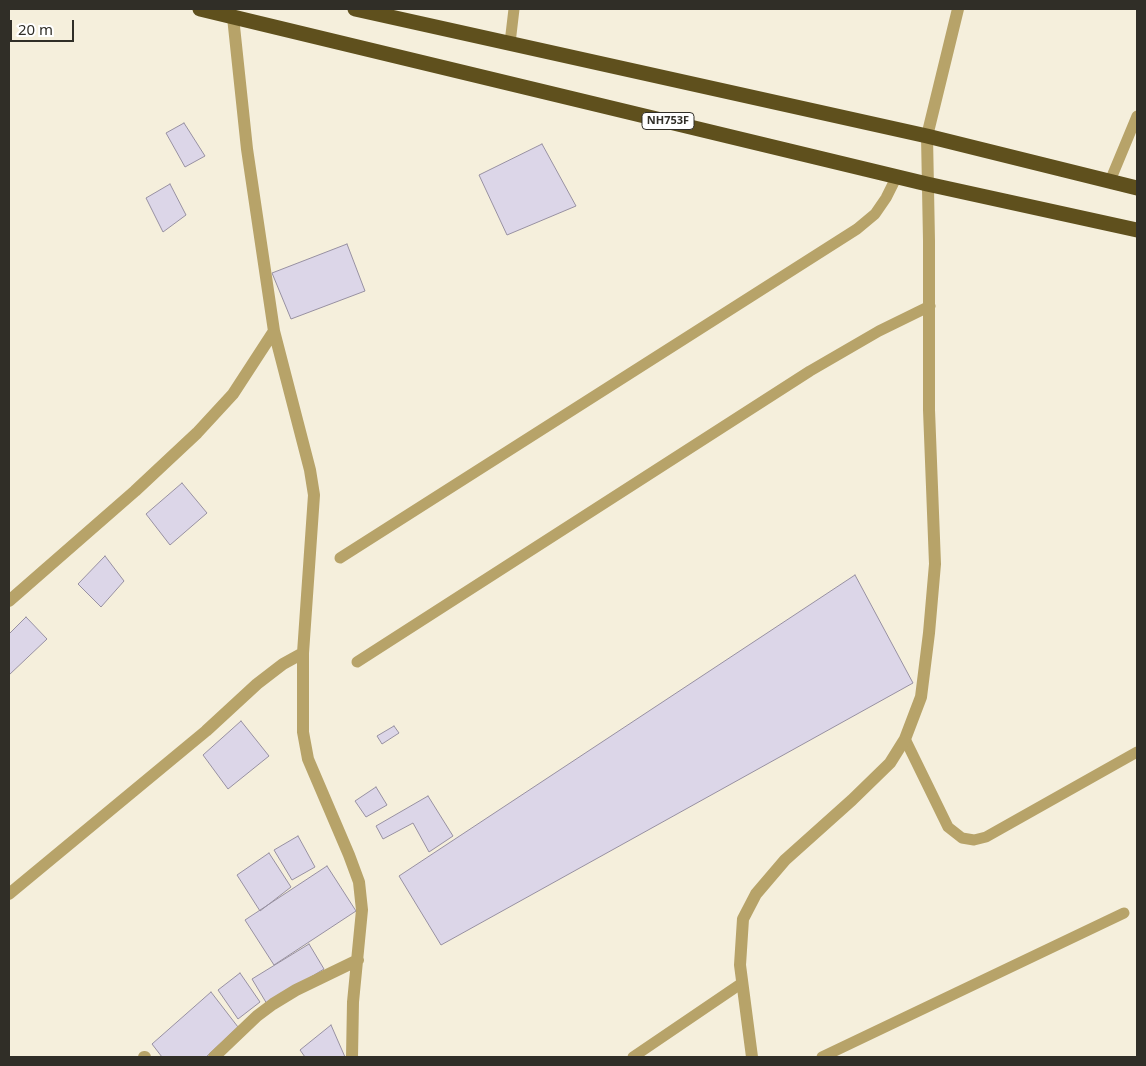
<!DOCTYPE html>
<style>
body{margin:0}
#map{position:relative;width:1146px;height:1066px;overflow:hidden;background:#f5efdc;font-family:"Noto Sans",sans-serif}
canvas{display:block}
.frame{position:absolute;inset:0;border:10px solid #302e27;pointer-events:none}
.scale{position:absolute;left:10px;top:20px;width:64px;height:22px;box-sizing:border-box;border:2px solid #302e27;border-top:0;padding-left:6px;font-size:15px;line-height:18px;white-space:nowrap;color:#302e27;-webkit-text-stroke:4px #fff;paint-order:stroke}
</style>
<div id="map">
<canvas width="1146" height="1066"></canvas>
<div class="frame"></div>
<div class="scale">20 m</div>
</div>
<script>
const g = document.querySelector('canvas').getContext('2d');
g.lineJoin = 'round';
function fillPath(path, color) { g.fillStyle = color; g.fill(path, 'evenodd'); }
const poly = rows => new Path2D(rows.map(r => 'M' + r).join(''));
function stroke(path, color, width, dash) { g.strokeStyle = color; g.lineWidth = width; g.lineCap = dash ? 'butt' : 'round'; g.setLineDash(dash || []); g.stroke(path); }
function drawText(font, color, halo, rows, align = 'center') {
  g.font = font + ' "Noto Sans",sans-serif'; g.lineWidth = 4; g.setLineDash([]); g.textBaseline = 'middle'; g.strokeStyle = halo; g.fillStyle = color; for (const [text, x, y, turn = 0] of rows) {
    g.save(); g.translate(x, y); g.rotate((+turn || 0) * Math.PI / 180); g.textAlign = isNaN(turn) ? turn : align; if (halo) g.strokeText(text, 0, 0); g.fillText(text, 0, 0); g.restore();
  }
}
const building = poly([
 [184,123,205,156,185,167,166,133,184,123],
 [542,144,576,206,507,235,479,175,542,144],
 [170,184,186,215,163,232,146,198,170,184],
 [347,244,365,291,291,319,272,273,347,244],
 [182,483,207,513,170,545,146,514,182,483],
 [105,556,124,581,101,607,78,584,105,556],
 [855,575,913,683,441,945,399,876,855,575],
 [26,617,47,639,9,675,9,634,26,617],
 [241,721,269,756,228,789,203,755,241,721],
 [394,726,399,733,382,744,377,736,394,726],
 [376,787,387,805,366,817,355,801,376,787],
 [428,796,453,836,429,852,413,823,383,839,376,826,428,796],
 [298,836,315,867,292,880,274,850,298,836],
 [269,853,291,887,260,911,237,875,269,853],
 [327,866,356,911,274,965,245,920,327,866],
 [309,944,324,969,267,1004,252,979,309,944],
 [240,973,260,1002,238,1019,218,990,240,973],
 [211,992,238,1027,206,1057,162,1057,152,1044,211,992],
 [331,1025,345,1057,305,1057,300,1050,331,1025]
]);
const lane = poly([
 [510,43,514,9],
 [1110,181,1137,116],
 [340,558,857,229,875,214,886,198,897,176],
 [357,662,810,371,879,331,930,306],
 [905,739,948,827,962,838,974,840,986,837,1137,752],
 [633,1057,742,983],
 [822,1057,1124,913]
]);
const street = poly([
 [233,17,247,149,274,331,310,470,314,495,303,653,303,732,308,759,349,855,359,882,362,910,353,1002,352,1057],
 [9,601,135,491,197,433,233,394,274,331],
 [9,894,206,731,257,684,283,664,303,653],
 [144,1057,145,1057],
 [214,1057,257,1016,273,1004,296,990,358,960],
 [752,1057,740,965,743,919,756,894,785,860,852,800,890,763,905,739,921,697,929,633,935,564,929,410,929,241,927,136,958,9]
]);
const highway = poly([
 [200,9,927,184,1137,230],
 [355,9,927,136,1137,188]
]);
const shields = [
 [668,121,52]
];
const shieldNames = [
 ["NH753F",668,121]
];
fillPath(building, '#dcd6e8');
stroke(building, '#9790a1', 1);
stroke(lane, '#b7a369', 11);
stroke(street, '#b7a369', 12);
stroke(highway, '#5f501d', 15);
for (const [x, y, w] of shields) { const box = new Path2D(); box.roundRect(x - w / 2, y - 8.5, w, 17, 4); g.fillStyle = '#fff'; g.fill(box); stroke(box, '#302e27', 1); }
drawText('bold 11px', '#302e27', null, shieldNames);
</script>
